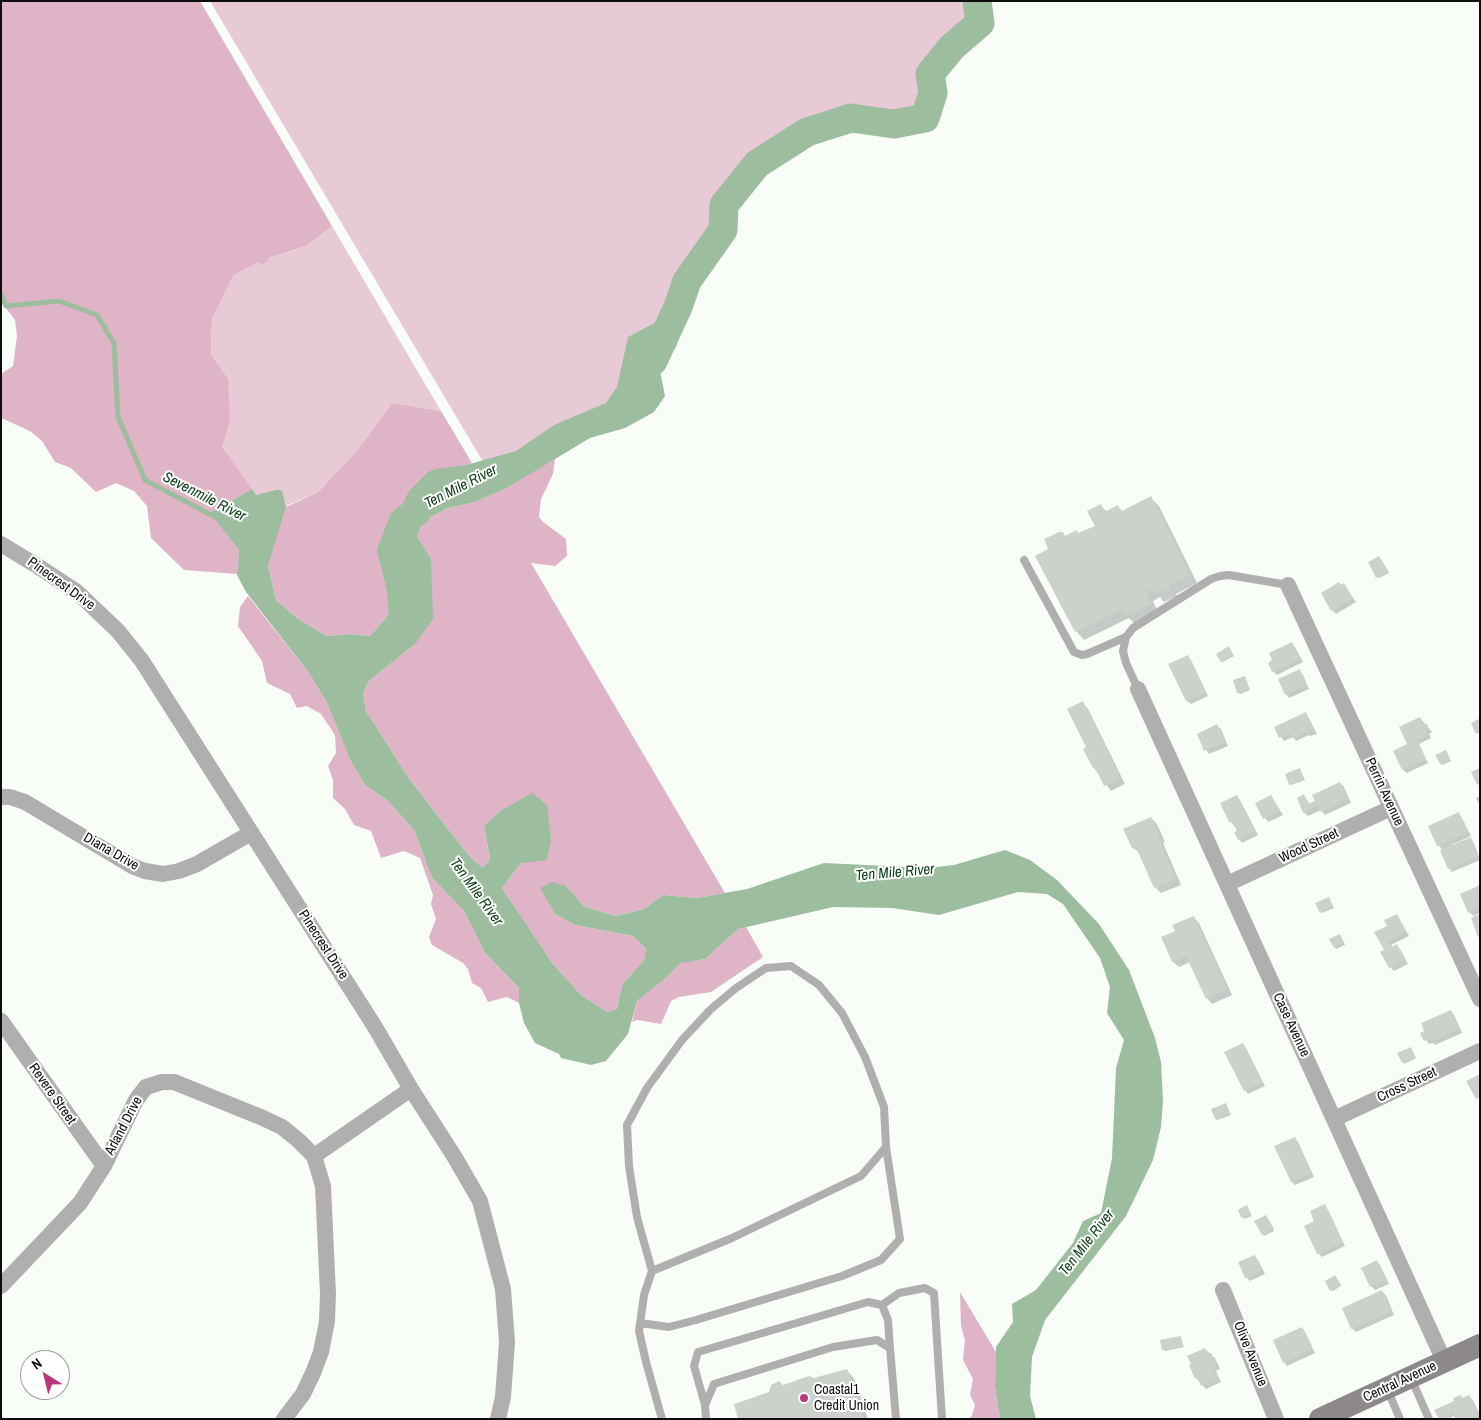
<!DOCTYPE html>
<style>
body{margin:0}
#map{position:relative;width:1481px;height:1420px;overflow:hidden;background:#f8fdf8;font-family:"Archivo Narrow",sans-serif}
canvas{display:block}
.frame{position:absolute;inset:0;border:2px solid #0c0d0c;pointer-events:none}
.north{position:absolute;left:20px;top:1350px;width:50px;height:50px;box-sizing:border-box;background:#fff;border:1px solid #9e9e9e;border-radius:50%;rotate:324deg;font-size:14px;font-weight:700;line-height:20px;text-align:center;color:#0c0d0c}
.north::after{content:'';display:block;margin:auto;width:18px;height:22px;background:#bb377d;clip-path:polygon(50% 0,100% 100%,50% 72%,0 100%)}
</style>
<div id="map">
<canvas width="1481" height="1420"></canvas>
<div class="frame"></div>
<div class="north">N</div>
</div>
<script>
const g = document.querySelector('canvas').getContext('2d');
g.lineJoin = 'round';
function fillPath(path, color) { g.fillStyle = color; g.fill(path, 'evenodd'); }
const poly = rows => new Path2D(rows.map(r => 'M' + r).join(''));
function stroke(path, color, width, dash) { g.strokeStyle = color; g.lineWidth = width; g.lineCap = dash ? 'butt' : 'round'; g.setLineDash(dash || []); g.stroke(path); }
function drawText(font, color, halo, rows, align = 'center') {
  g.font = font + ' "Archivo Narrow",sans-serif'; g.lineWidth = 4; g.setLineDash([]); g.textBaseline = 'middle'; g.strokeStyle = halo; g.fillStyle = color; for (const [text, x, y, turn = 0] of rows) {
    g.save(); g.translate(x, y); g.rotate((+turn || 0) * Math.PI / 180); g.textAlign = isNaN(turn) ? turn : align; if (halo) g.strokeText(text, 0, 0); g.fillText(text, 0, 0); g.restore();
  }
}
const green = poly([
 [210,1,977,1,980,23,952,47,930,74,933,93,925,118,894,124,851,118,807,132,757,164,724,205,723,230,687,281,678,307,661,346,640,385,489,472],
 [332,226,441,411,392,403,356,452,318,492,286,506,282,490,275,490,256,495,221,447,230,421,211,355,212,319,233,276,258,262,306,246]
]);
const forest = poly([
 [1,1,200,1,332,226,306,246,269,258,263,265,258,262,233,276,212,319,211,355,228,379,230,421,222,447,252,489,211,513,239,550,237,574,184,570,151,538,147,506,134,491,116,483,96,492,71,468,55,462,42,441,30,431,1,418,1,374,13,366,17,336,15,320,1,302],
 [392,403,441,411,472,463,466,465,394,522,398,579,394,605,385,619,370,636,350,634,327,636,298,619,276,600,268,566,284,508,318,492,356,452],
 [555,458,553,474,541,499,539,517,543,522,566,539,567,556,555,566,531,563,725,893,697,898,663,895,644,909,616,916,585,907,566,886,541,888,555,914,575,925,633,936,646,949,644,960,622,985,617,1009,607,1012,581,995,553,964,502,888,521,863,500,811,484,826,490,859,483,868,469,856,410,780,366,711,363,693,369,681,415,644,431,559,417,536,423,521,448,508,475,502,505,489],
 [248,596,309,673,327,703,350,760,365,785,388,801,414,830,432,878,464,911,485,953,519,988,519,1003,507,997,488,1002,481,988,472,983,468,969,463,963,432,945,429,937,436,919,431,904,433,895,420,858,404,851,381,858,371,831,354,825,345,809,333,798,333,780,328,766,336,753,335,735,321,714,307,706,297,708,290,694,267,683,262,661,238,626,240,607],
 [746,927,763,957,711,992,679,997,671,1001,661,1024,637,1020,632,1022,637,1001,665,979,680,962,705,959,738,929],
 [960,1292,996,1352,995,1387,1000,1419,969,1419,972,1415,975,1405,970,1395,973,1379,963,1360,965,1340,961,1326]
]);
const water = poly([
 [662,319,670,325,677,345,660,371,665,396,654,412,625,428,590,438,505,489,475,502,448,508,423,521,417,536,431,559,433,619,415,644,369,681,363,693,366,711,410,780,469,856,483,868,490,859,484,826,500,811,532,793,547,805,551,839,547,860,521,863,502,888,553,964,581,995,607,1012,617,1009,622,985,644,960,646,949,633,936,575,925,555,914,540,888,552,882,566,886,585,907,616,916,644,909,663,895,697,898,747,889,824,863,928,868,954,865,1005,850,1030,860,1057,880,1099,924,1129,970,1155,1038,1161,1062,1163,1100,1161,1127,1153,1160,1126,1216,1045,1320,1032,1357,1030,1396,1036,1419,1000,1419,995,1387,996,1347,1013,1322,1012,1304,1036,1290,1073,1243,1083,1221,1101,1213,1112,1158,1116,1068,1124,1040,1107,1013,1110,987,1100,958,1063,904,1047,894,1018,892,939,915,892,908,833,907,738,929,705,959,680,963,665,979,637,1001,628,1034,606,1061,591,1065,561,1058,559,1054,535,1043,524,1023,519,1003,519,988,485,953,464,911,432,878,414,830,388,801,365,785,350,760,327,703,309,673,246,592,237,575,239,550,210,513,252,489,256,495,275,490,282,490,286,506,268,566,276,600,298,619,327,636,350,634,370,636,385,619,394,605,398,579,394,522,409,491,428,472,436,469,466,465,516,451,554,425,606,403,617,387,628,337]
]);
const shadow = poly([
 [1151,498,1159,506,1197,583,1176,594,1177,596,1164,602,1160,597,1153,601,1158,612,1135,624,1129,618,1084,640,1076,631,1050,549,1063,533,1066,537,1079,534,1096,526,1101,506,1107,512,1118,507,1123,512],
 [1381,559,1389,573,1379,578,1377,577],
 [1344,585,1356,602,1336,614,1332,610,1341,586],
 [1292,643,1295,647,1303,662,1277,675,1273,671],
 [1230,649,1234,656,1223,662,1222,661],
 [1188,656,1191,660,1208,696,1191,704,1187,701,1170,664],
 [1299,671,1303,675,1309,689,1289,698,1286,694],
 [1246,679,1250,690,1240,694,1238,692],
 [1083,703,1088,709,1125,784,1111,791,1094,768,1087,748],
 [1305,714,1309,718,1317,734,1310,736,1309,735,1296,741,1293,737,1284,741,1276,728],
 [1420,718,1432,732,1429,734,1431,738,1419,744,1428,763,1407,773,1403,770,1395,751,1409,744],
 [1217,726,1221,729,1228,746,1209,754,1206,750,1198,734],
 [1447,753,1451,761,1442,765,1441,763],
 [1300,769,1305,780,1291,785,1290,784],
 [1340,783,1344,787,1351,803,1325,815,1321,810,1308,816,1304,812,1304,796,1310,804,1316,802],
 [1236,796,1240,800,1258,835,1242,843,1239,839,1239,831,1230,821],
 [1271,796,1283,815,1268,822,1256,804],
 [1480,796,1480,805,1476,798],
 [1459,814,1462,818,1471,836,1451,845,1452,847,1470,839,1474,843,1480,860,1452,872,1449,868,1443,850,1438,845],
 [1151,818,1157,824,1165,842,1163,843,1181,885,1161,893,1156,888,1140,853,1133,848,1125,830],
 [1480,886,1480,913,1475,915,1476,917,1480,915,1480,936,1472,918,1475,917,1469,912],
 [1330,900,1334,908,1322,913,1321,912],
 [1397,915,1409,936,1391,945,1393,948,1396,946,1400,949,1408,964,1394,971,1390,967,1385,951,1389,926],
 [1193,917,1199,923,1232,995,1212,1004,1207,998,1190,962,1179,967,1173,962,1176,932],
 [1341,937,1345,945,1336,949,1335,947],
 [1451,1011,1454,1015,1462,1033,1435,1045,1433,1043,1429,1044,1422,1034],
 [1242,1044,1246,1048,1265,1086,1248,1094,1245,1090],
 [1411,1048,1416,1058,1404,1064,1403,1062],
 [1226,1105,1231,1115,1217,1120,1216,1119],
 [1295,1138,1298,1142,1314,1177,1295,1185,1292,1182],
 [1324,1206,1328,1210,1345,1246,1322,1257,1318,1253,1316,1222],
 [1247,1207,1252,1216,1244,1219,1239,1210],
 [1267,1218,1274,1231,1264,1236,1256,1222],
 [1254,1256,1258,1260,1265,1274,1250,1281,1246,1277],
 [1376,1262,1380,1265,1389,1284,1375,1290,1371,1286],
 [1336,1278,1341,1286,1333,1291,1331,1290],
 [1382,1292,1386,1295,1394,1315,1356,1332,1352,1328],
 [1302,1328,1305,1332,1315,1353,1287,1366,1284,1362],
 [1180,1337,1184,1347,1165,1351,1163,1350],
 [1205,1349,1215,1358,1220,1369,1216,1371,1221,1382,1206,1389,1196,1378],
 [846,1370,854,1378,868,1419,739,1419,770,1392,783,1386,814,1380],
 [1460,1396,1463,1399,1469,1396,1473,1400,1480,1415,1480,1419,1457,1419,1455,1415,1450,1418,1451,1419,1440,1419]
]);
const stream = poly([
 [1,295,6,306,59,301,97,315,114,343,118,417,145,480,217,518]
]);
const river = poly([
 [653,361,678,307,687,281,723,230,724,205,757,164,807,132,851,118,894,124,925,118,933,93,930,74,952,47,980,23,977,1],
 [403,610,401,587,392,551,403,522,416,512]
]);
const building = poly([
 [1151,496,1190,575,1169,585,1170,588,1155,594,1153,589,1146,592,1151,604,1125,616,1122,609,1075,632,1035,556,1048,549,1044,539,1059,532,1063,532,1065,536,1077,530,1078,533,1095,526,1087,511,1101,504,1104,512,1118,505,1120,512],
 [1379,556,1388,571,1376,578,1368,562],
 [1339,582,1341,585,1344,583,1353,598,1331,611,1321,593],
 [1292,642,1300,659,1272,672,1268,663,1272,660,1269,653],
 [1229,646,1233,655,1221,662,1216,654],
 [1188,655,1206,692,1186,701,1168,664],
 [1300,669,1306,685,1285,695,1278,679],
 [1245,676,1249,689,1237,693,1233,680],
 [1083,701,1120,778,1104,786,1095,767,1093,768,1083,749,1086,747,1067,709],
 [1306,712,1314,730,1306,733,1305,732,1292,738,1290,733,1279,738,1274,727],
 [1420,717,1424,725,1427,724,1429,728,1426,730,1428,735,1416,740,1426,759,1402,770,1393,751,1407,744,1399,727],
 [1479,719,1480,732,1476,734,1471,723],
 [1217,724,1225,742,1204,751,1197,734],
 [1446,750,1450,759,1440,764,1435,755],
 [1300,768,1304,779,1289,785,1285,774],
 [1480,768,1480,783,1477,785,1471,772],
 [1340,782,1348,799,1320,812,1318,806,1303,813,1297,798,1304,794,1308,804,1315,801,1312,795],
 [1237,795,1255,831,1238,840,1234,832,1237,831,1232,821,1229,822,1220,803],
 [1271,795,1280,811,1263,819,1255,803],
 [1459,812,1468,832,1437,846,1428,826],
 [1151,817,1160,836,1158,837,1176,879,1154,888,1136,847,1132,848,1123,829],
 [1471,837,1478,856,1448,869,1440,850],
 [1480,885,1480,907,1468,913,1460,894],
 [1329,897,1333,906,1320,913,1315,903],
 [1397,914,1406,932,1388,941,1391,947,1397,944,1405,960,1389,968,1380,952,1384,950,1374,932,1387,926,1384,920],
 [1480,914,1480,936,1478,937,1471,918],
 [1194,916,1227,989,1206,999,1186,956,1172,962,1161,937,1175,931,1172,925],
 [1340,934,1344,943,1334,948,1329,939],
 [1451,1010,1459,1029,1431,1042,1429,1039,1424,1041,1420,1033,1424,1031,1421,1023],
 [1243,1043,1262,1082,1244,1091,1224,1052],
 [1411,1047,1415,1057,1402,1063,1397,1053],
 [1480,1074,1480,1097,1476,1099,1466,1081],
 [1226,1103,1230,1114,1215,1119,1211,1109],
 [1295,1137,1312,1173,1291,1182,1274,1146],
 [1325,1204,1343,1242,1317,1254,1304,1226,1314,1221,1310,1211],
 [1247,1205,1251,1214,1241,1218,1238,1210],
 [1266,1215,1274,1229,1262,1235,1254,1221],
 [1255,1255,1262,1270,1245,1278,1238,1262],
 [1377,1260,1386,1280,1370,1287,1361,1268],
 [1335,1275,1341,1285,1330,1291,1325,1281],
 [1382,1290,1392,1311,1351,1329,1342,1308],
 [1302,1327,1312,1349,1283,1363,1273,1340],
 [1181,1336,1183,1346,1162,1350,1160,1340],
 [1205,1348,1208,1354,1211,1353,1217,1365,1213,1367,1218,1378,1201,1386,1197,1377,1195,1379,1189,1365,1191,1364,1187,1356],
 [847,1369,864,1419,738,1419,734,1404,769,1392,771,1385,779,1381,783,1385,809,1376,814,1378],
 [1461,1395,1462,1398,1469,1395,1479,1415,1471,1419,1455,1419,1452,1412,1448,1414,1450,1418,1439,1419,1434,1410,1454,1401,1453,1398]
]);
const service = poly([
 [1024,560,1074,652,1082,655,1087,654,1126,637],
 [1138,689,1126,663,1123,651,1126,637,1133,628,1211,579,1220,576,1229,575,1288,585],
 [652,1271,732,1238,861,1176,886,1147,884,1107,865,1057,842,1013,819,985,791,966,766,968,736,988,711,1009,682,1040,647,1088,627,1125,629,1166,637,1217,652,1271,644,1295,639,1331,646,1362,662,1419],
 [882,1305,888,1320,890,1348],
 [640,1323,669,1327,696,1320,842,1276,881,1260,900,1239,886,1147],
 [1411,1378,1429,1419],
 [1388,1391,1400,1419],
 [705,1405,694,1366,698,1352,868,1302,882,1305,899,1293,925,1288,934,1293,942,1419],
 [706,1419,705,1405,714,1384,833,1347,877,1340,890,1348,896,1419]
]);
const minor = poly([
 [1,544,39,567,77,592,118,631,142,661,375,1027,411,1089,454,1156,480,1201,503,1289,507,1342,503,1397,498,1419],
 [1288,585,1480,999],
 [1138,689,1444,1361],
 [1,797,10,797,25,802,132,866,145,871,163,874,179,871,197,864,251,833],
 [1227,884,1391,808],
 [1,1021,104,1166],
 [1334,1119,1480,1051],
 [314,1156,411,1089],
 [1,1286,80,1203,104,1166,136,1100,146,1087,162,1082,174,1082,263,1118,282,1127,298,1140,314,1156,323,1186,328,1294,327,1321,321,1352,313,1373,303,1394,284,1419],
 [1223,1290,1276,1419]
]);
const secondary = poly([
 [1320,1419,1480,1345]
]);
const markers = [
 [804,1398,5,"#bb377d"]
];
const streetNames = [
 ["Pinecrest Drive",61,584,36],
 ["Perrin Avenue",1384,792,65],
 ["Wood Street",1309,846,-25],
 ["Diana Drive",111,852,30],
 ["Pinecrest Drive",323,945,57],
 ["Case Avenue",1291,1025,65],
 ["Cross Street",1407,1085,-25],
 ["Revere Street",52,1094,55],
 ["Arland Drive",124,1126,-62],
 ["Olive Avenue",1250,1354,68],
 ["Central Avenue",1400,1382,-25]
];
const poiNames = [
 ["Coastal1",814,1390],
 ["Credit Union",814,1406]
];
const waterNames = [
 ["Ten Mile River",461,487,-27],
 ["Sevenmile River",204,497,27],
 ["Ten Mile River",895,873,-5],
 ["Ten Mile River",476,892,54],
 ["Ten Mile River",1087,1243,-52]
];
fillPath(green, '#e8cad6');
fillPath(forest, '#dfb4c6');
fillPath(water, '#9dbd9f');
fillPath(shadow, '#0003');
stroke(stream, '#9dbd9f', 5);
stroke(river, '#9dbd9f', 29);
fillPath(building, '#ccd1cc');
stroke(service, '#b1aeaf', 8);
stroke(minor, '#b1aeaf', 16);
stroke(secondary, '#8d898a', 22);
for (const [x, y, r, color] of markers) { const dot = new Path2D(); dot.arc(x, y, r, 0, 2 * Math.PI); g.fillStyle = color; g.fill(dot); stroke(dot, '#fff', 2); }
drawText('14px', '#0c0d0c', '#fff', streetNames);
drawText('14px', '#0c0d0c', '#fff', poiNames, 'left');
drawText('italic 15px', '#0d3e16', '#fff', waterNames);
</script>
